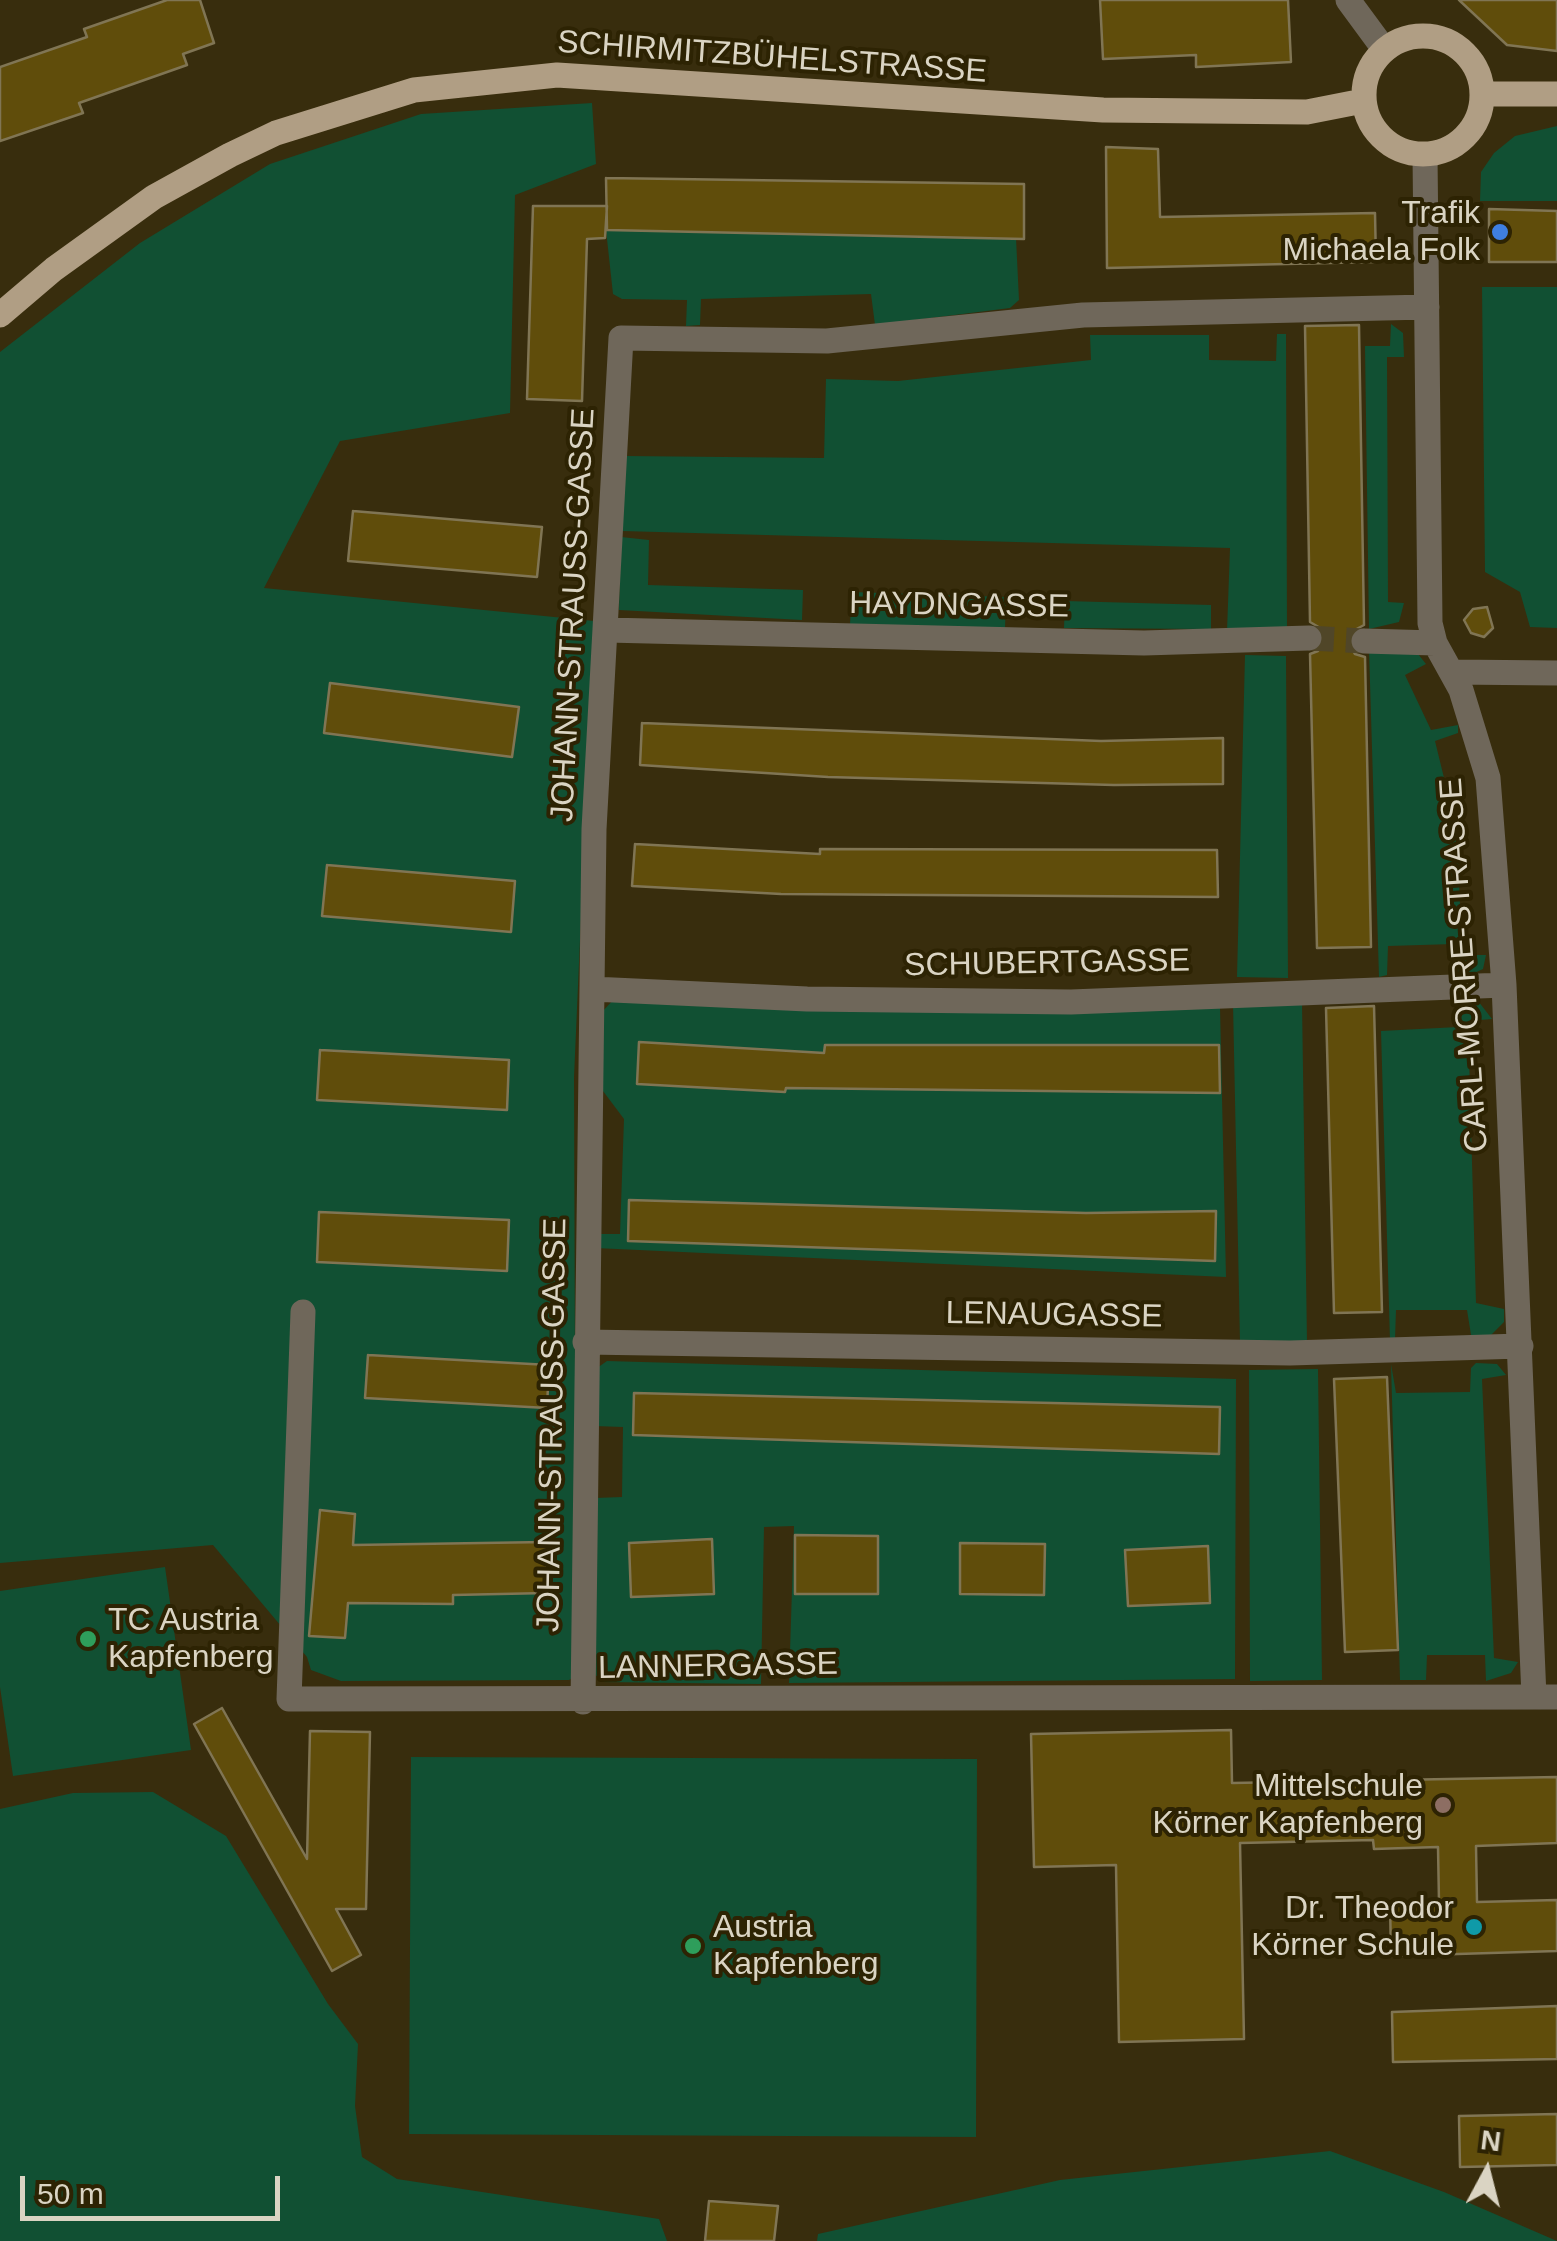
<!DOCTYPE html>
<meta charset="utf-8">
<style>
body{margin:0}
#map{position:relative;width:1557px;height:2241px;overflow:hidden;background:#382d0d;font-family:Helvetica,sans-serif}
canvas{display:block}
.north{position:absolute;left:1437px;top:2121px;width:100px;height:100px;-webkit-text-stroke:8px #2d2303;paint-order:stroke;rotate:7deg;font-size:28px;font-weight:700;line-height:40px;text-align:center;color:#dad4c3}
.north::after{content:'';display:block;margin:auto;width:35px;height:45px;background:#dad4c3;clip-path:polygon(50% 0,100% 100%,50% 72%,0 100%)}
.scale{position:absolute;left:20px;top:2176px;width:260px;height:45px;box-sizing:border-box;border:5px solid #dad4c3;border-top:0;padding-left:12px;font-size:30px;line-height:35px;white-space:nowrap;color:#dad4c3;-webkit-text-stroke:8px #2d2303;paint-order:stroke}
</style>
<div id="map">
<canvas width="1557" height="2241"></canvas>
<div class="north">N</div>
<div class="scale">50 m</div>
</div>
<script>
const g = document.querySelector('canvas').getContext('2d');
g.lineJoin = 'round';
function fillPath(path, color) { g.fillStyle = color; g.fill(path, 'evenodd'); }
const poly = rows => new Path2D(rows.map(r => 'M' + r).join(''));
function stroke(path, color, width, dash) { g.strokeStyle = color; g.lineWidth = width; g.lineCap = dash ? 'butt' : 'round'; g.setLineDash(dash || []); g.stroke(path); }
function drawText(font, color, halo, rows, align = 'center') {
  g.font = font + ' Helvetica,sans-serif'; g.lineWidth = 8; g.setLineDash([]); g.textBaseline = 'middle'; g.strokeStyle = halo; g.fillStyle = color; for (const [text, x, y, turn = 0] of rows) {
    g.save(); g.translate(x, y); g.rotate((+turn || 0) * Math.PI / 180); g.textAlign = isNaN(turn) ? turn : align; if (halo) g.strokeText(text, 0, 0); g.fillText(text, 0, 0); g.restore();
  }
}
const green = poly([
 [592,103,596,164,515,195,510,413,340,441,264,588,594,621,574,1077,576,1676,569,1680,341,1681,311,1670,307,1657,213,1545,0,1563,0,352,140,243,270,164,421,114],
 [368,1355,549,1365,547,1407],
 [546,1542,547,1593,462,1544],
 [1557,126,1557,201,1480,201,1481,172,1494,153,1515,136],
 [606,230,1016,238,1019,300,1010,308,875,325,871,294,701,299,700,325,686,326,687,300,622,299,613,294],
 [1482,287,1557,287,1557,628,1530,627,1520,592,1485,572],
 [1391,324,1403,333,1404,357,1387,357,1388,602,1404,603,1399,622,1369,629,1365,346,1390,346],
 [1277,334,1286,334,1287,631,1227,631,1230,548,622,531,625,456,824,458,826,379,898,381,1091,360,1090,335,1209,335,1209,360,1276,361],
 [621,537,649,540,648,585,803,590,802,620,619,610],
 [852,592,1006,597,1005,629,850,624],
 [1065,601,1211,605,1211,629,1064,628],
 [1369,650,1418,654,1426,664,1405,675,1431,730,1458,725,1458,733,1435,741,1457,831,1462,955,1486,955,1483,969,1472,974,1455,978,1454,944,1388,946,1387,975,1379,977],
 [1245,655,1286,656,1288,978,1237,977],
 [616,997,1220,1007,1226,1277,595,1248,595,1234,620,1234,624,1119,597,1083,601,1013],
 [1461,997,1475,997,1492,1019,1468,1021,1476,1303,1504,1309,1504,1322,1491,1335,1472,1341,1467,1310,1396,1310,1395,1340,1390,1341,1381,1031,1458,1027],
 [1302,1002,1307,1342,1240,1343,1233,1003],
 [607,1361,1236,1379,1235,1679,789,1683,794,1526,764,1527,761,1684,602,1682,593,1672,595,1498,622,1497,623,1427,594,1426,597,1368],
 [1476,1363,1497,1364,1506,1375,1482,1379,1494,1658,1518,1662,1511,1673,1486,1681,1485,1655,1427,1655,1426,1680,1400,1680,1391,1364,1396,1393,1470,1392,1471,1368],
 [1318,1369,1322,1680,1250,1681,1249,1370],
 [165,1567,191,1750,13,1776,0,1687,0,1591],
 [411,1757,977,1759,976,2137,409,2134],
 [153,1792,226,1836,328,2004,358,2044,355,2106,362,2157,397,2179,659,2219,667,2241,0,2241,0,1809,73,1793],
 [1330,2151,1444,2192,1557,2241,817,2241,818,2234,1060,2180]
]);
const building = poly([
 [167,0,200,0,214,43,183,54,187,65,79,103,83,113,0,141,0,67,87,37,84,29,167,0],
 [1100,0,1288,0,1291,62,1196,67,1196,55,1103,59,1100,0],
 [1459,0,1557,0,1557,51,1507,45,1459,0],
 [1106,147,1158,149,1160,217,1375,213,1376,262,1107,268,1106,147],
 [606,178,1024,184,1024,239,607,230,606,178],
 [533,206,607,206,605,238,587,239,582,401,527,399,533,206],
 [1489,209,1557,211,1557,262,1489,262,1489,209],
 [1359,325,1364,625,1351,632,1348,642,1355,654,1365,657,1371,947,1317,948,1310,654,1318,651,1325,638,1322,629,1310,622,1305,326,1359,325],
 [353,511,542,527,537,577,348,561,353,511],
 [1487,607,1493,628,1484,637,1471,633,1464,620,1473,609,1487,607],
 [330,683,519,707,512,757,324,733,330,683],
 [642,723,1101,741,1223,738,1223,784,1114,785,828,777,640,765,642,723],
 [635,844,820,854,820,849,1217,850,1218,897,781,894,632,886,635,844],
 [327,865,515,881,511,932,322,916,327,865],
 [1374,1006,1382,1312,1334,1313,1326,1008,1374,1006],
 [639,1042,824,1053,825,1045,1219,1045,1220,1093,786,1088,785,1092,637,1084,639,1042],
 [320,1050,509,1060,507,1110,317,1100,320,1050],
 [629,1200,1086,1213,1216,1211,1215,1261,628,1241,629,1200],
 [319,1212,509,1220,507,1271,317,1262,319,1212],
 [368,1355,549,1365,547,1408,365,1398,368,1355],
 [1387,1377,1398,1650,1345,1652,1334,1379,1387,1377],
 [634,1393,1220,1407,1219,1454,633,1435,634,1393],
 [320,1510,355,1514,353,1545,546,1542,547,1593,453,1595,453,1604,348,1603,345,1638,309,1636,320,1510],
 [795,1535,878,1536,878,1594,795,1594,795,1535],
 [712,1539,714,1594,631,1597,629,1543,712,1539],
 [960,1543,1045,1544,1044,1595,960,1594,960,1543],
 [1208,1546,1210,1603,1128,1606,1125,1550,1208,1546],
 [222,1708,307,1859,310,1731,370,1732,366,1909,336,1909,361,1955,332,1971,194,1724,222,1708],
 [1231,1730,1232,1783,1557,1777,1557,1843,1476,1846,1477,1902,1557,1900,1557,1951,1391,1956,1390,1903,1439,1902,1438,1847,1374,1849,1373,1840,1240,1843,1244,2039,1119,2042,1116,1865,1034,1867,1031,1734,1231,1730],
 [1557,2006,1557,2059,1393,2062,1392,2012,1557,2006],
 [1557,2114,1557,2165,1460,2167,1459,2116,1557,2114],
 [709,2201,778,2206,774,2241,705,2241,709,2201]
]);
const minorTunnel = poly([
 [1309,638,1364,641]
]);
const minor = poly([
 [1348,0,1384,49],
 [1425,155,1430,623,1435,643,1461,690,1488,778,1504,985,1534,1697],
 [607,630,1144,643,1309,638],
 [1364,641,1435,643],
 [1452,672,1557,673],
 [592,989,807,999,1071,1002,1504,985],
 [303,1312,289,1699,1557,1697],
 [585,1342,1290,1353,1521,1346],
 [583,1702,594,829,621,338,827,341,1083,315,1427,307]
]);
const major = poly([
 '1364 95a59 59 0 1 1 118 0a59 59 0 1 1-118 0Z',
 [1483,94,1557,94],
 [0,315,54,269,154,197,230,155,276,133,414,90,557,75,1103,110,1307,112,1363,101]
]);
const markers = [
 [1500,232,10,"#3f7fe0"],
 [88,1639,10,"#2e9e5b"],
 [1443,1805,10,"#8d6e63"],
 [1474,1927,10,"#0f9aa8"],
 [693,1946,10,"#2e9e5b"]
];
const streetNames = [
 ["SCHIRMITZBÜHELSTRASSE",772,58,4],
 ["HAYDNGASSE",959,606,1],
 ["JOHANN-STRAUSS-GASSE",574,615,-87],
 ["SCHUBERTGASSE",1047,964,-1],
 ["CARL-MORRE-STRASSE",1465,965,-94],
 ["LENAUGASSE",1054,1316,1],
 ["JOHANN-STRAUSS-GASSE",553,1425,-89],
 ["LANNERGASSE",718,1667,-1]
];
const poiNames = [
 ["Trafik",1480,214],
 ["Michaela Folk",1480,251],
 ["TC Austria",108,1621,"left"],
 ["Kapfenberg",108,1658,"left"],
 ["Mittelschule",1423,1787],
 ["Körner Kapfenberg",1423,1824],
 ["Dr. Theodor",1454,1909],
 ["Körner Schule",1454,1946],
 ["Austria",713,1928,"left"],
 ["Kapfenberg",713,1965,"left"]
];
fillPath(green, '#115033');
fillPath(building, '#604d0b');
stroke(building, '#807554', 2.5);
stroke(minorTunnel, '#504628', 25, [25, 12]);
stroke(minor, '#6f675a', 25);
stroke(major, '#b09e84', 25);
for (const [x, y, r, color] of markers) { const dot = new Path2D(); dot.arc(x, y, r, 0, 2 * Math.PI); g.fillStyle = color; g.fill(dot); stroke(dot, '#2d2303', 4); }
drawText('32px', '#dad4c3', '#2d2303', streetNames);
drawText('32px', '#dad4c3', '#2d2303', poiNames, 'right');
</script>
